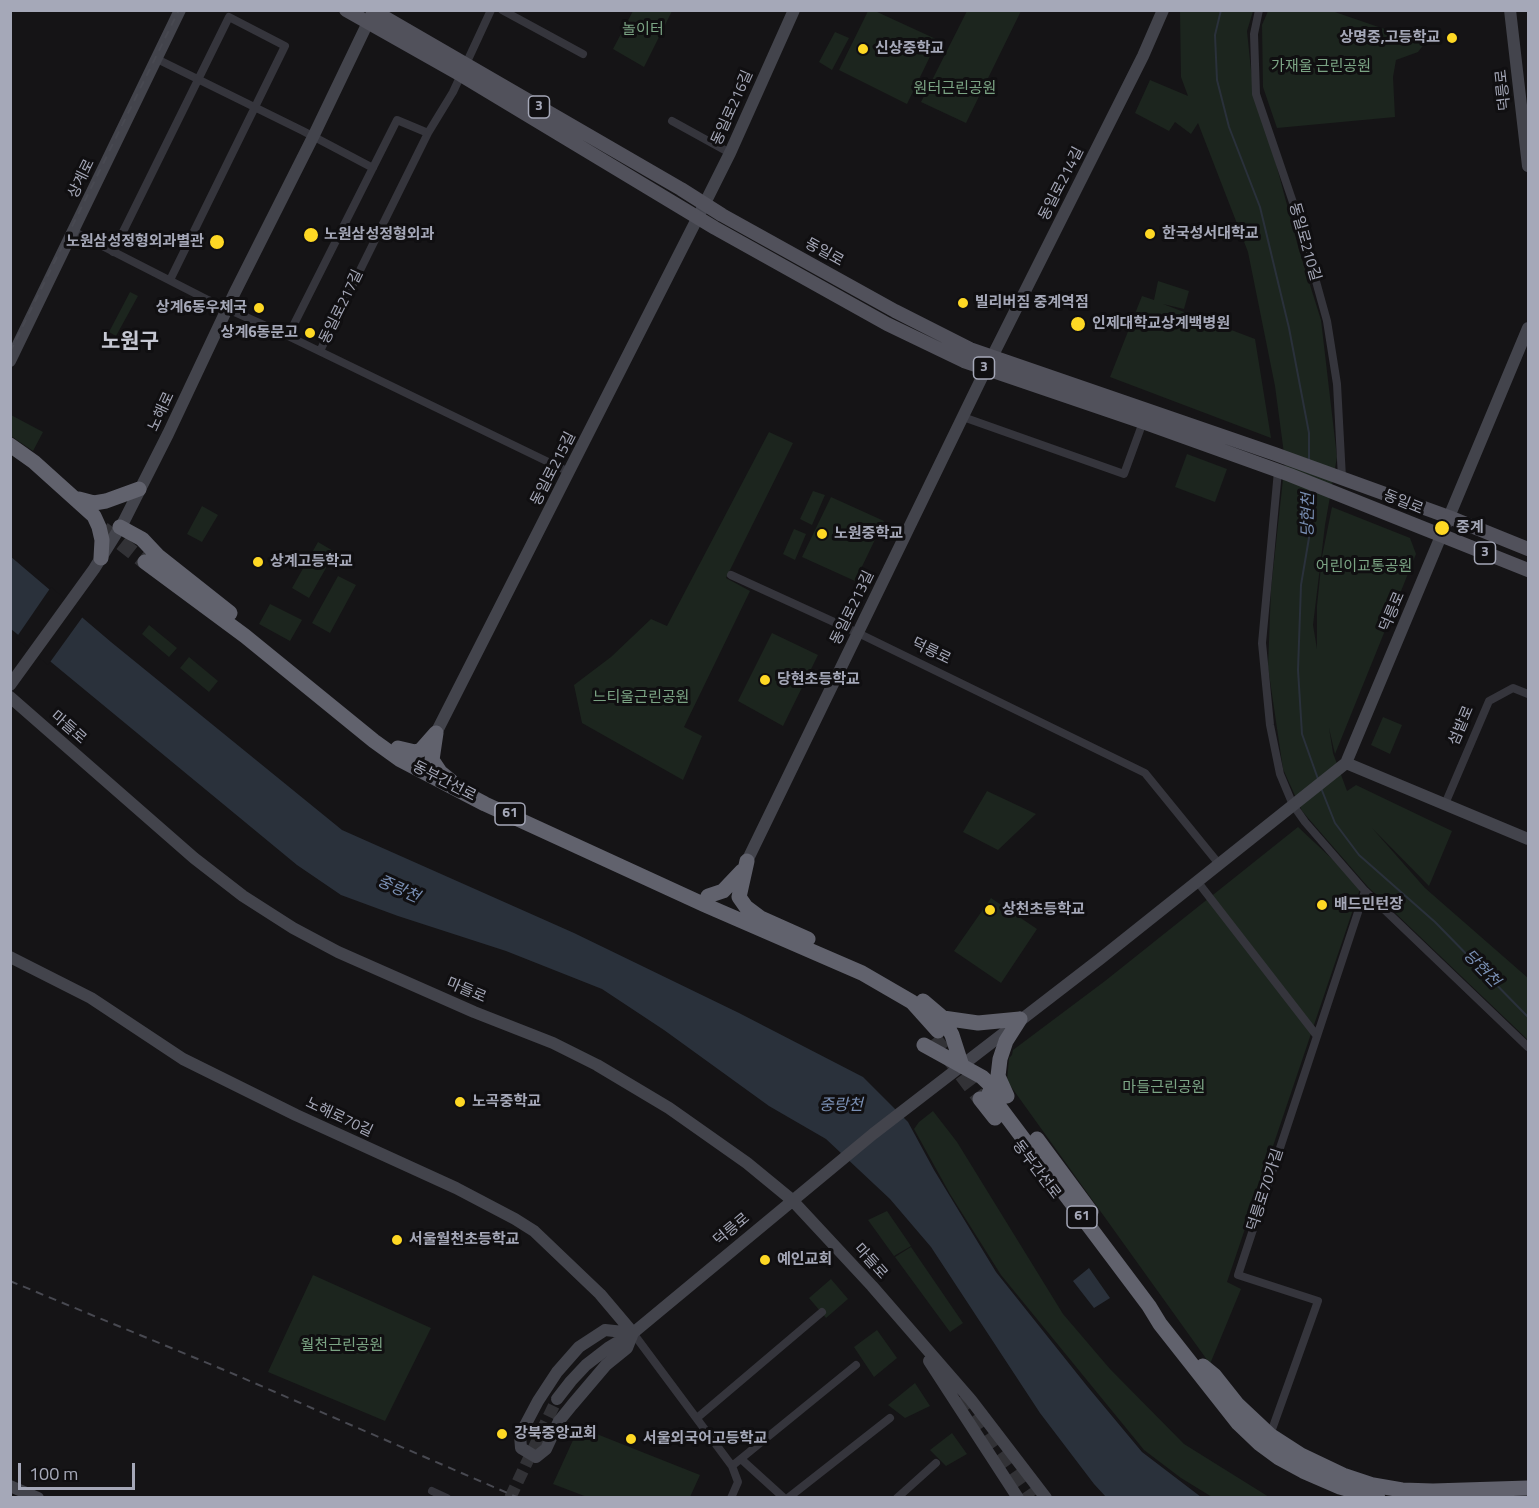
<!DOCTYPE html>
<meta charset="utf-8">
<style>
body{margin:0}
#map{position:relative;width:1539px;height:1508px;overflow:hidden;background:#151416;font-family:"Titillium Web",sans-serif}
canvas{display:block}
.frame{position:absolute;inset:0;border:12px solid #a5a8b8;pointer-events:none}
.scale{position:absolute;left:18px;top:1463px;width:117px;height:27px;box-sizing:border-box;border:3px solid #a5a8b8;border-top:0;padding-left:8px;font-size:18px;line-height:21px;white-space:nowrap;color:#a5a8b8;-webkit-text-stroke:4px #100f11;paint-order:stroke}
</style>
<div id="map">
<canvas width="1539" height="1508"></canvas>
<div class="frame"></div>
<div class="scale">100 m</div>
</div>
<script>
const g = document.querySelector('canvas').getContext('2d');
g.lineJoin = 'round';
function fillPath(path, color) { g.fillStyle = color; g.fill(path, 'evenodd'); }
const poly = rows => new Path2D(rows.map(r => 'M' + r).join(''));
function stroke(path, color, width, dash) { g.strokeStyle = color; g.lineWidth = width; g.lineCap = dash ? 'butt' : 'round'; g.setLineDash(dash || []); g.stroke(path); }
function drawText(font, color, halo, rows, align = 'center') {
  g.font = font + ' "Titillium Web","Noto Sans KR",sans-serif'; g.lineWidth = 6; g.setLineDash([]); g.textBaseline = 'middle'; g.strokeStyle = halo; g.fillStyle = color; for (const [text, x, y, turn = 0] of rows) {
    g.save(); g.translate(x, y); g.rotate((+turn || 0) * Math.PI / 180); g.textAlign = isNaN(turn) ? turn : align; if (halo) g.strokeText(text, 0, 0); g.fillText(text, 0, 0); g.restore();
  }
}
const green = poly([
 [633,11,672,11,644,67,613,49],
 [868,11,875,11,938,40,907,104,839,70],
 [967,11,1021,11,966,123,921,102],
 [1180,11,1253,11,1247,31,1251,70,1299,250,1321,320,1337,457,1325,525,1313,625,1317,649,1317,606,1322,557,1332,507,1410,538,1416,554,1335,754,1329,728,1333,753,1347,791,1356,785,1452,831,1429,886,1372,828,1425,888,1528,978,1528,1040,1368,887,1302,811,1283,769,1268,667,1271,589,1285,461,1275,386,1248,252,1198,123,1191,134,1175,122,1169,131,1135,113,1150,80,1188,96,1181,77],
 [1268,11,1332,11,1425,43,1418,52,1396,60,1393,77,1395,117,1277,128,1263,87,1262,25],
 [835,32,849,38,832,70,819,62],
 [1158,281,1189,291,1184,309,1163,304,1255,339,1271,438,1110,377,1142,296,1154,300],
 [130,292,138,296,116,336,109,332],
 [11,415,43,432,33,451,11,436],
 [769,432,793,443,726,578,750,591,684,727,702,736,683,780,582,723,574,685,611,657,651,619,667,626],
 [1187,454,1227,469,1215,502,1175,487],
 [813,491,825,495,812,525,800,519],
 [831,497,884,521,855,581,802,557],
 [202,506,218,515,202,542,187,534],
 [794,529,806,534,795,560,783,554],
 [318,542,335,552,309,598,292,588],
 [338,576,356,585,330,633,312,623],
 [270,604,302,620,290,641,259,624],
 [149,625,177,648,169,657,142,634],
 [772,633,818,655,783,726,738,701],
 [189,657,218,681,209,692,180,668],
 [1383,717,1402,725,1390,754,1371,745],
 [987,791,1036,814,998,850,963,832],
 [1298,827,1361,886,1227,1282,1241,1289,1210,1364,1007,1081,1009,1058,1012,1055,1013,1050,1105,981],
 [991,898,1037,929,1001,983,954,951],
 [933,1111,957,1142,1063,1314,1110,1369,1184,1444,1269,1497,1212,1497,1181,1478,1144,1450,1001,1275,950,1194,914,1129,919,1122],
 [887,1211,911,1246,894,1256,868,1220],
 [911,1247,963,1323,950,1332,895,1257],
 [313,1275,431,1328,385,1421,268,1372],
 [831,1279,848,1299,826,1318,809,1298],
 [877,1330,897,1358,874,1377,854,1347],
 [915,1383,930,1406,905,1418,888,1405],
 [579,1427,700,1475,690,1497,587,1497,553,1484],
 [952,1433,967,1454,946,1466,930,1450]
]);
const water = poly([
 [10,556,111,642,342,830,574,933,739,1013,863,1077,908,1122,934,1170,996,1272,1087,1386,1142,1452,1201,1497,1106,1497,1094,1484,1040,1413,931,1247,890,1199,826,1139,769,1106,664,1030,602,989,506,951,398,916,341,895,297,865,11,629],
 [1089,1268,1110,1298,1094,1308,1073,1281]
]);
const pier = poly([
 [51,587,84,615,48,665,16,638]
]);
const stream = poly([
 [1221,10,1215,35,1217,80,1229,127,1260,207,1289,328,1309,433,1309,462],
 [1310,489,1310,532,1301,585,1298,670,1302,734,1318,779],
 [1321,788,1335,823,1359,855,1435,922,1528,1017]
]);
const secondaryTunnel = poly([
 [510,1498,557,1399]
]);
const highwayTunnel = poly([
 [103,529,145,562],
 [934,1038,980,1099],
 [947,1378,1031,1498]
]);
const street = poly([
 [502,10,583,54],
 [1259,10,1254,34,1256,94,1299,220,1327,321,1337,384,1342,478],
 [157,59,303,131,373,168],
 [672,121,730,153],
 [73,231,208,300,288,336,569,472],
 [113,252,229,17,285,46,170,280],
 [288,336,397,120,428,133],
 [320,351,428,133,453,92,491,10],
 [963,417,1124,474,1143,422],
 [1278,471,1262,643,1270,725,1280,774,1293,805,1305,822,1365,891,1528,1047],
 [731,575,858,633,1145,773,1219,864],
 [1445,804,1489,701,1513,688,1528,694],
 [1197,881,1317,1036],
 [633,1333,732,1466,738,1482,731,1498],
 [697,1418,822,1312],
 [1270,1435,1318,1301,1238,1275,1365,891],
 [741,1459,784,1498],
 [732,1466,856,1365],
 [432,1491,447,1498],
 [788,1498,890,1418],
 [897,1498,936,1463]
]);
const secondary = poly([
 [1510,10,1528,166],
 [10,361,180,10],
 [10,685,94,569,124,521,168,434,234,294,313,137,372,14],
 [10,697,194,858,243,896,293,928,338,952,474,1012,553,1043,597,1065,669,1108,747,1163,792,1200,872,1286,971,1400,1046,1498],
 [436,733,698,217,730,153,794,10],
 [1346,763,1528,839],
 [747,861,986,369,1143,56,1163,10],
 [10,957,91,998,183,1059,296,1115,456,1188,515,1219,534,1231,600,1294,633,1333],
 [605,1330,633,1333,627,1348,606,1365,572,1405,559,1421,546,1449,536,1457,521,1448,520,1435,538,1401,557,1372,579,1347,605,1330],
 [929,1361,1018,1498],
 [557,1399,571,1381,586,1365,608,1348,633,1333,873,1134,1100,959,1346,763,1528,328],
 [10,1486,38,1498]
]);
const primary = poly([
 [346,10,461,75,715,228,887,324,964,361,1143,422,1290,475,1528,570],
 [372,10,681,189,722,215,895,311,970,349,1275,454,1449,517,1528,549]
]);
const highway = poly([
 [10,445,34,462,94,516,99,527,102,540,101,558],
 [79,499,94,503,106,501,139,489],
 [120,527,142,539,158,556,230,613],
 [145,562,245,636,374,741,399,759,485,804,705,905,862,973,912,1002,938,1031],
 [436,733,432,760,440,772,451,781],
 [398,748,415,752,421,750,436,733],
 [747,861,739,897,746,907,762,919],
 [708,896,723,891,742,871],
 [761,918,808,939],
 [923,1001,943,1018,952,1035,962,1066],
 [943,1018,978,1023,1020,1019],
 [924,1045,982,1077,1003,1097],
 [989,1093,1149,1306,1160,1324,1238,1423,1260,1444,1279,1458,1303,1471,1340,1487,1378,1498],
 [1007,1096,998,1076,1000,1059,1006,1041,1020,1019],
 [980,1099,995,1118],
 [1037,1139,1091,1212],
 [1203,1366,1214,1375,1237,1404,1270,1435,1301,1455,1343,1475,1373,1485,1402,1490,1433,1491,1528,1488]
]);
const rail = poly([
 [10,352,179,10],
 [10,1281,229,1372,519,1498]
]);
const markers = [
 [1452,38,6,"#fed824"],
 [863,49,6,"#fed824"],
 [1150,234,6,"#fed824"],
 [311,235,8,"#fed824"],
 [217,242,8,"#fed824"],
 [963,303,6,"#fed824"],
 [259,308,6,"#fed824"],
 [1078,324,8,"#fed824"],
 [310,333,6,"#fed824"],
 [1442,528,8,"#fed824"],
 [822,534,6,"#fed824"],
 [258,562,6,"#fed824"],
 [765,680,6,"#fed824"],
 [1322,905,6,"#fed824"],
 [990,910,6,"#fed824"],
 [460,1102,6,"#fed824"],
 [397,1240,6,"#fed824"],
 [765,1260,6,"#fed824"],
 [502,1434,6,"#fed824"],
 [631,1439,6,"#fed824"]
];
const shields = [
 [539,107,21],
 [984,368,21],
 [1485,553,21],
 [510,814,30],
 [1082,1217,30]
];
const shieldNames = [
 ["3",539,107],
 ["3",984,368],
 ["3",1485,553],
 ["61",510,814],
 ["61",1082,1217]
];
const parkNames = [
 ["놀이터",643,30],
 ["가재울 근린공원",1321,67],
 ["원터근린공원",955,89],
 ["어린이교통공원",1364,567],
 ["느티울근린공원",641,698],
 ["마들근린공원",1164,1088],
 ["월천근린공원",342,1346]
];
const poiNames = [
 ["상명중,고등학교",1440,38,"right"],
 ["신상중학교",875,49],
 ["한국성서대학교",1162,234],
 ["노원삼성정형외과",324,235],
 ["노원삼성정형외과별관",204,242,"right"],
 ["빌리버짐 중계역점",975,303],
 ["상계6동우체국",247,308,"right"],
 ["인제대학교상계백병원",1092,324],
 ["상계6동문고",298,333,"right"],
 ["중계",1456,528],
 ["노원중학교",834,534],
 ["상계고등학교",270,562],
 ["당현초등학교",777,680],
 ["배드민턴장",1334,905],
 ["상천초등학교",1002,910],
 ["노곡중학교",472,1102],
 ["서울월천초등학교",409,1240],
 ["예인교회",777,1260],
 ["강북중앙교회",514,1434],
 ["서울외국어고등학교",643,1439]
];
const streetNames = [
 ["덕릉로",1504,90,-96],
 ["동일로216길",733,108,-66],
 ["상계로",82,179,-64],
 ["동일로214길",1062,184,-63],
 ["동일로210길",1304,242,74],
 ["동일로",824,253,29],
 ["동일로217길",342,307,-64],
 ["노해로",162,412,-65],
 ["동일로215길",554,469,-63],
 ["동일로",1403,503,22],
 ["동일로213길",853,608,-64],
 ["덕릉로",1393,612,-67],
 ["덕릉로",931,652,26],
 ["섬밭로",1462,726,-67],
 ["마들로",68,728,41],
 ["동부간선로",444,782,27],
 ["마들로",466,991,23],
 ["노해로70길",339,1118,25],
 ["동부간선로",1036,1170,53],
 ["덕릉로70가길",1266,1190,-72],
 ["덕릉로",732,1230,-40],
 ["마들로",870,1262,48]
];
const waterNames = [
 ["당현천",1309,515,-89],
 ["중랑천",398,890,24],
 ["당현천",1481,969,46],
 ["중랑천",841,1106]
];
const districtNames = [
 ["노원구",130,343]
];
fillPath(green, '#1c251e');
fillPath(water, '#2a313b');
fillPath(pier, '#151416');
stroke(stream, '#2a313b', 2);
stroke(secondaryTunnel, '#323236', 12, [12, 6]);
stroke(highwayTunnel, '#323236', 15, [15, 8]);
stroke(street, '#35353c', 8);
stroke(secondary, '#43444c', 12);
stroke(primary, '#51515b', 14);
stroke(highway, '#61626d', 15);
stroke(rail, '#484951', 2, [8, 6]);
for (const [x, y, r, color] of markers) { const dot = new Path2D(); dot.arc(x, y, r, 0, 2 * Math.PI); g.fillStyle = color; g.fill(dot); stroke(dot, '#100f11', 2); }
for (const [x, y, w] of shields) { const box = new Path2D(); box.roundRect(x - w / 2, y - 11, w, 22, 4.5); g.fillStyle = '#100f11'; g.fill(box); stroke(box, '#a5a8b8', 1.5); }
drawText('bold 14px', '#a5a8b8', null, shieldNames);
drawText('15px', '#7ba484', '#100f11', parkNames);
drawText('bold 15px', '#a5a8b8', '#100f11', poiNames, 'left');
drawText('15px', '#a5a8b8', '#100f11', streetNames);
drawText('italic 16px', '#7a90b5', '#100f11', waterNames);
drawText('bold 21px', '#c6c8d3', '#100f11', districtNames);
</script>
